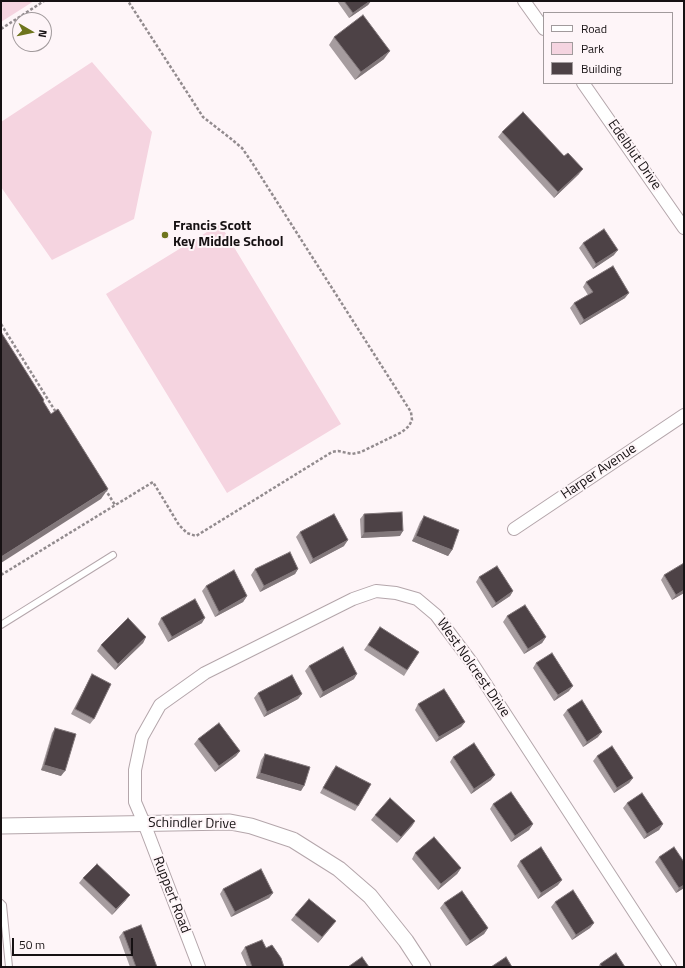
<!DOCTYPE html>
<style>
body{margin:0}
#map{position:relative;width:685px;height:968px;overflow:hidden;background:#fef5f8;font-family:"Titillium Web",sans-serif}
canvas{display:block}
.frame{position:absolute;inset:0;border:2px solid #161113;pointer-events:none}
.legend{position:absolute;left:543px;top:12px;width:130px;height:72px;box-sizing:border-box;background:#fef5f8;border:1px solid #a19a9c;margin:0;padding:5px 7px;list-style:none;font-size:12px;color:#161113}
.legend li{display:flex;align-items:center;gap:8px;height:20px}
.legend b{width:20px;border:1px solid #a19a9c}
.north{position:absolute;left:12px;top:12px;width:40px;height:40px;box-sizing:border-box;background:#fef5f8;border:1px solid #a19a9c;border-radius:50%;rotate:99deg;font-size:11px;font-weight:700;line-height:16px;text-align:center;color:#161113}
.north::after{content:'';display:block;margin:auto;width:14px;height:18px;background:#6e751d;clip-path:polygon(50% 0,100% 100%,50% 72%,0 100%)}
.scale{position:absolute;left:12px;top:938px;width:121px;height:18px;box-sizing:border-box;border:2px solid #161113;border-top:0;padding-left:5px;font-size:12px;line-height:14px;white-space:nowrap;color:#161113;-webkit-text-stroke:3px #fef5f8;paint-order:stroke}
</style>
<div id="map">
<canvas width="685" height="968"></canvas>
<div class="frame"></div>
<ul class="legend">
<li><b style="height:5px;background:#fff"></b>Road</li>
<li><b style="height:11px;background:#f5d4e0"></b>Park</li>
<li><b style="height:11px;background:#4d4246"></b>Building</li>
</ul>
<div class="north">N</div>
<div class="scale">50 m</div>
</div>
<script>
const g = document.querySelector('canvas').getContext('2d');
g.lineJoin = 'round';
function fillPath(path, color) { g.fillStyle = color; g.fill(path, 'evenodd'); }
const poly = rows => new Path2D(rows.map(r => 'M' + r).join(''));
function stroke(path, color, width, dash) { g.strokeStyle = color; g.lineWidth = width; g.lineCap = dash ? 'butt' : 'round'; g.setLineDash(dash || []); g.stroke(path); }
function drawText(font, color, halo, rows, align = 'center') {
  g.font = font + ' "Titillium Web",sans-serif'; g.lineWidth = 4; g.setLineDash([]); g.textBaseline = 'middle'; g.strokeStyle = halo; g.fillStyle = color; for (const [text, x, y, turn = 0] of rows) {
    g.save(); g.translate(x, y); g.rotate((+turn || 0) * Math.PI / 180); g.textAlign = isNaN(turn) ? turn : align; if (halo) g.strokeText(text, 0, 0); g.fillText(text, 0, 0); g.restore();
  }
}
const green = poly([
 [1,1,34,1,1,22],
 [92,62,152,132,134,219,52,260,1,187,1,122],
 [220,224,341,424,227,493,106,294]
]);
const path = poly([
 [1,29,44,1],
 [1,324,57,414],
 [105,489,115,505],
 [1,575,153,482,179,525,187,533,196,536,332,452,338,451,352,454,361,452,402,432,409,426,412,420,411,412,251,161,242,148,230,138,203,117,128,1]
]);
const service = poly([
 [1,625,113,555],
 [1,903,3,905,9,967]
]);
const minor = poly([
 [524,1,544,29],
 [583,83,684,228],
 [514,529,684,415],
 [199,967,144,823,135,802,135,770,142,737,160,705,205,673,353,599,376,591,396,593,417,599,436,615,472,663,670,967]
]);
const tertiary = poly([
 [1,826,230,822,251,826,293,840,339,869,370,896,406,941,423,967]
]);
const wall = poly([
 [337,1,371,1,368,5,349,18],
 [334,37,384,59,355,80,329,45],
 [502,132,579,174,554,198,498,137],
 [583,243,614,255,593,269,579,248],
 [586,282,625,298,580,325,570,308,574,303,588,295,583,287],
 [364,514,400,536,361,538,360,519],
 [424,516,452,550,448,556,412,541,420,522],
 [300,532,344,546,310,564,296,537],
 [255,569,298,569,295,574,260,592,251,575],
 [664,575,684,593,672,600,661,580],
 [479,577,513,591,510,596,492,608,476,582],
 [206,586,247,596,243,602,215,617,202,591],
 [507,616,546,637,542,643,524,654,503,622],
 [161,618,202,623,168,642,158,624],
 [380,627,419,652,404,676,364,650],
 [146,637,143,643,115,670,97,651,101,645],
 [536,663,569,691,554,701,533,668],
 [309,666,354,679,320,698,305,671],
 [92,674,94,719,90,724,71,714,89,680],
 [258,693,302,694,298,699,264,717,254,698],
 [418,704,465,722,461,727,436,742,415,710],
 [567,710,598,737,583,747,563,715],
 [55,728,61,776,41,770,52,733],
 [198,739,240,751,236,756,215,772,194,744],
 [265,754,301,791,256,778,261,760],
 [597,756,633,778,629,783,614,793,593,761],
 [453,757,491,780,471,794,450,762],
 [336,766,358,806,355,811,320,793,332,771],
 [627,803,663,824,659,830,644,839,623,808],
 [493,804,533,824,529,830,511,842,490,809],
 [375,815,415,821,397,843,371,820],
 [415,853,461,868,457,874,438,890,412,859],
 [659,857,684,862,684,888,676,893,655,862],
 [520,861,558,885,538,899,517,866],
 [83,878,126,900,112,915,79,883],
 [223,889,273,893,269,898,231,917,220,894],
 [555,902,594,923,590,928,572,940,551,907],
 [444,903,488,928,484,934,466,946,440,908],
 [295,915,332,926,318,943,291,920],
 [123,932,157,967,130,967,119,937],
 [245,947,266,948,284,967,247,967,241,953],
 [600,964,625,967,598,967]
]);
const shadedWall = poly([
 [370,1,371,1,368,5,349,18,353,13],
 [390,51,384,59,355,80,361,72],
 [583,169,579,174,554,198,558,192],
 [618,250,614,255,593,269,596,264],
 [629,293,625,298,580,325,584,320],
 [108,489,101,499,1,563,1,557],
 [403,531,400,536,361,538,364,533],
 [416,536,452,550,448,556,412,541],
 [348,540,344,546,310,564,313,559],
 [298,569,295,574,260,592,264,586],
 [684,590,684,593,672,600,676,595],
 [513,591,510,596,492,608,496,603],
 [247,596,243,602,215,617,219,612],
 [205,618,202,623,168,642,172,637],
 [146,637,143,643,115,670,118,664],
 [546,637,542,643,524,654,528,649],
 [357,674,354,679,320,698,323,692],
 [573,686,569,691,554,701,558,695],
 [302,694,298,699,264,717,267,712],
 [465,722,461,727,436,742,439,737],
 [602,732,598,737,583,747,587,742],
 [240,751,236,756,215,772,219,766],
 [44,765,65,771,61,776,41,770],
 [260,773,304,786,301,791,256,778],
 [495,775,491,780,471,794,474,789],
 [633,778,629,783,614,793,617,788],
 [415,821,412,826,397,843,401,837],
 [533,824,529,830,511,842,515,836],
 [663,824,659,830,644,839,647,834],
 [461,868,457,874,438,890,441,884],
 [562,880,558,885,538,899,541,893],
 [684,885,684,888,676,893,679,888],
 [273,893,269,898,231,917,235,912],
 [130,895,126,900,112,915,116,909],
 [336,921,332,926,318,943,322,937],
 [594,923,590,928,572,940,576,935],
 [488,928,484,934,466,946,470,941]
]);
const building = poly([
 [344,1,370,1,353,13,344,1],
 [363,15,390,51,361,72,334,37,363,15],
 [523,112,564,156,568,153,583,169,558,192,502,132,523,112],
 [604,229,618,250,596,264,583,243,604,229],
 [613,266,629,293,584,320,574,303,593,292,586,282,613,266],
 [1,332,44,400,43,401,51,414,58,409,108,489,1,557,1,332],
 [402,512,403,531,364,533,364,514,402,512],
 [334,514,348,540,313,559,300,532,334,514],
 [424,516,459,530,452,550,416,536,424,516],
 [290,552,298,569,264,586,255,569,290,552],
 [684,563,684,590,676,595,664,575,684,563],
 [497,566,513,591,496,603,479,577,497,566],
 [234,570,247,596,219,612,206,586,234,570],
 [195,599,205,618,172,637,161,618,195,599],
 [525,605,546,637,528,649,507,616,525,605],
 [128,618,146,637,118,664,101,645,128,618],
 [380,627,419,652,407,670,368,645,380,627],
 [343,647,357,674,323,692,309,666,343,647],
 [552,653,573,686,558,695,536,663,552,653],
 [92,674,111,684,94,719,75,709,92,674],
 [292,675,302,694,267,712,258,693,292,675],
 [444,689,465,722,439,737,418,704,444,689],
 [582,700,602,732,587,742,567,710,582,700],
 [219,723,240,751,219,766,198,739,219,723],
 [55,728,76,734,65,771,44,765,55,728],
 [474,743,495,775,474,789,453,757,474,743],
 [612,746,633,778,617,788,597,756,612,746],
 [265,754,310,767,304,786,260,773,265,754],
 [336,766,371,784,358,806,323,788,336,766],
 [511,792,533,824,515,836,493,804,511,792],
 [642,793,663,824,647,834,627,803,642,793],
 [390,798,415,821,401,837,375,815,390,798],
 [434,837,461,868,441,884,415,853,434,837],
 [541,847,562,880,541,893,520,861,541,847],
 [674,847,684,862,684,885,679,888,659,857,674,847],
 [97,864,130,895,116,909,83,878,97,864],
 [261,869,273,893,235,912,223,889,261,869],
 [573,890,594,923,576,935,555,902,573,890],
 [462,891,488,928,470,941,444,903,462,891],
 [309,899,336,921,322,937,295,915,309,899],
 [141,925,157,967,136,967,123,932,141,925],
 [262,940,266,948,272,945,281,958,284,967,252,967,245,947,262,940],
 [616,953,625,967,602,967,600,964,616,953],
 [362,957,369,967,348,967,362,957],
 [506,957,512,967,491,967,506,957]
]);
const markers = [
 [165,235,4,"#6e751d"]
];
const streetNames = [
 ["Edelblut Drive",634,155,55],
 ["Harper Avenue",599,472,-34],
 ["West Nolcrest Drive",473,668,55],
 ["Schindler Drive",192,824,1],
 ["Ruppert Road",171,895,69]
];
const poiNames = [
 ["Francis Scott",173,227],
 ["Key Middle School",173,243]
];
fillPath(green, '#f5d4e0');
stroke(service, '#b4a6ab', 8);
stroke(minor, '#b4a6ab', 14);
stroke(tertiary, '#b4a6ab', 17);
stroke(path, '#928b8e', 2.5, [3, 2]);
stroke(service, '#fff', 6);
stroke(minor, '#fff', 12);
stroke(tertiary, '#fff', 15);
fillPath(wall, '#a69c9f');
fillPath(shadedWall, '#82787b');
fillPath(building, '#4d4246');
stroke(building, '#82787b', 1);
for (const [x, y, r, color] of markers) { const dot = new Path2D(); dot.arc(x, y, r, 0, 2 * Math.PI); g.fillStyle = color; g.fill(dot); stroke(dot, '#fef5f8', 1.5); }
drawText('14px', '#161113', '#fef5f8', streetNames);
drawText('bold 14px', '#161113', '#fef5f8', poiNames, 'left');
</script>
